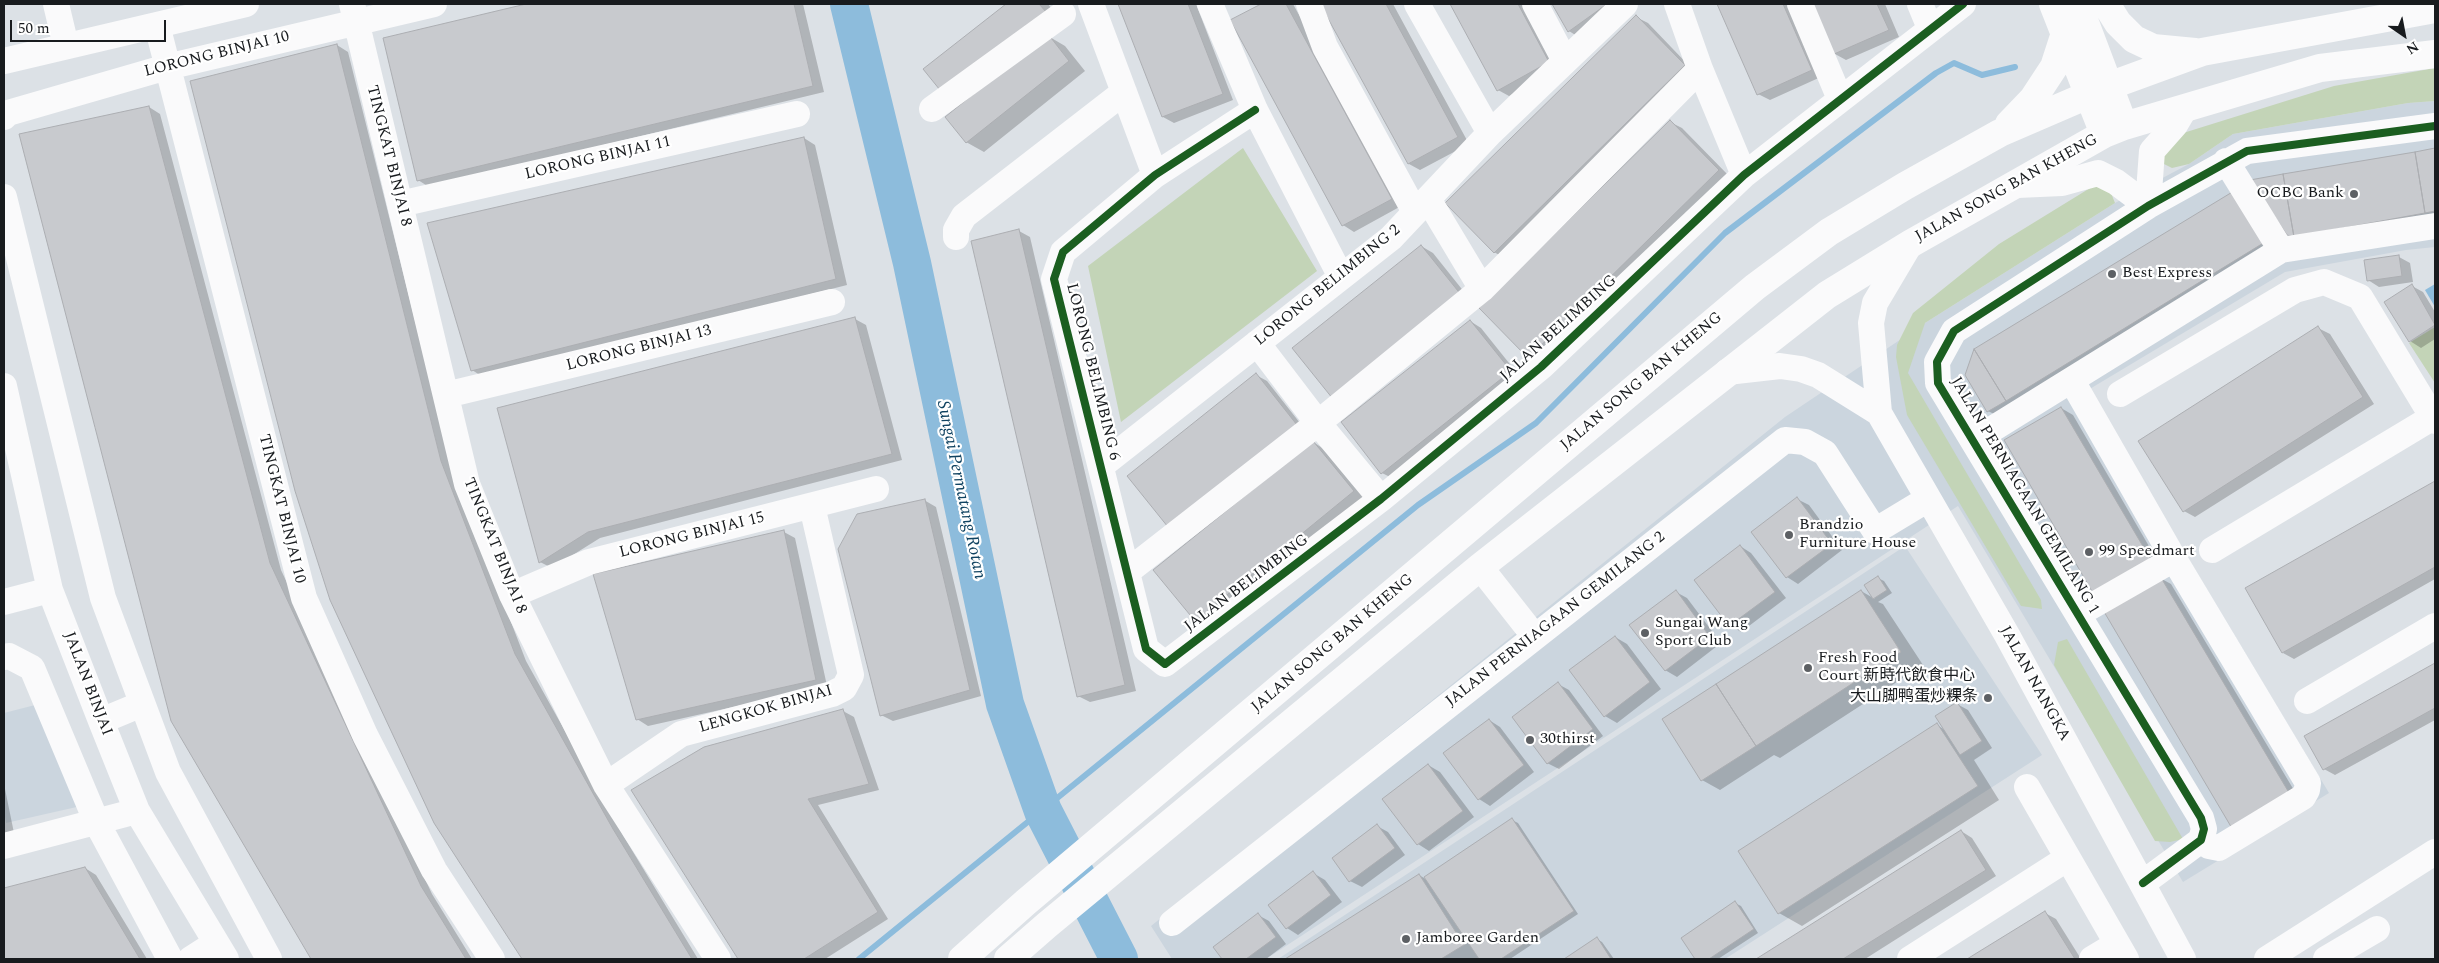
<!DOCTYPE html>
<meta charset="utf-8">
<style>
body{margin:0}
#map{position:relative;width:2439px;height:963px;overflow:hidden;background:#dce1e6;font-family:Spectral,serif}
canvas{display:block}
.frame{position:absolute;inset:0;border:5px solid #181b1e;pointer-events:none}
.north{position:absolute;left:2379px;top:10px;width:50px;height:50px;-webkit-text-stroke:4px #fff;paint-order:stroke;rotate:147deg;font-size:14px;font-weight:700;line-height:20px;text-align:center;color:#181b1e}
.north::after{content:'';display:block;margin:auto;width:18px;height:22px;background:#181b1e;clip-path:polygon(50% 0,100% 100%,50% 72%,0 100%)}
.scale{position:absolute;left:10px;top:20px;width:156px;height:22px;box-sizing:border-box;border:2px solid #181b1e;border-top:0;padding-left:6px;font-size:15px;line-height:18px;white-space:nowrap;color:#181b1e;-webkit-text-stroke:4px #fff;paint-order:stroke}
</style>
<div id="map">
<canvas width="2439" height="963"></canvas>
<div class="frame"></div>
<div class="north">N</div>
<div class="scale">50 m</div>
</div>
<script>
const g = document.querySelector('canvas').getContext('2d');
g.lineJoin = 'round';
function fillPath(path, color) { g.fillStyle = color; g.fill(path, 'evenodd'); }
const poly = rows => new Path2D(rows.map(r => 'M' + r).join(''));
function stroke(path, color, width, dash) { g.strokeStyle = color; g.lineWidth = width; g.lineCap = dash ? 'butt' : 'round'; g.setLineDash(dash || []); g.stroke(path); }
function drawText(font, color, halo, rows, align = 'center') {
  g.font = font + ' Spectral,"Noto Sans SC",serif'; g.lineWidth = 4.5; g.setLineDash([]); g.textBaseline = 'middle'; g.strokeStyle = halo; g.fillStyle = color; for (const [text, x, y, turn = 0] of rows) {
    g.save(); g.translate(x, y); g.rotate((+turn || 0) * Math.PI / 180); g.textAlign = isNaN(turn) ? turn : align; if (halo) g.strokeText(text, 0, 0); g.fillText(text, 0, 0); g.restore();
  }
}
const built = poly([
 [2435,101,2435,247,2406,250,2285,272,2088,390,2329,793,2183,882,1958,506,1266,959,1172,959,1151,926,1785,417,1925,323,2115,203,2189,164,2233,134,2408,103],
 [1905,546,2042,755,1725,959,1278,959],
 [39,704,81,806,6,823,4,811,4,713]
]);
const green = poly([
 [2435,68,2435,101,2408,103,2233,134,2189,164,2172,168,2162,163,2163,148,2180,134,2334,86],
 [1243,148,1317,271,1121,422,1088,266],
 [2095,185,2111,193,2115,203,1925,323,1908,373,2041,600,2042,609,2021,606,1907,415,1896,357,1897,345,1913,313,1999,244],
 [2435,327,2435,383,2409,343],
 [2067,639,2183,839,2170,842,2155,841,2054,665,2058,642]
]);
const water = poly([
 [2435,284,2435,307,2425,290]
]);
const shadow = poly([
 [532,4,803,4,824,92,429,187,418,180,385,39],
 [1008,4,1048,4,1063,24,1048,36,1065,46,1085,71,984,152,966,142,962,104,924,70],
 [1119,4,1196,4,1233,100,1174,123,1163,117],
 [1263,4,1293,4,1403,205,1354,232,1343,225,1232,21],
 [1322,4,1393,4,1469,144,1420,170,1409,164],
 [1451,4,1526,4,1560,69,1509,96,1498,90],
 [1553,4,1627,4,1580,38,1569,31],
 [1719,4,1791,4,1823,76,1770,100,1758,94],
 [1813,4,1885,4,1899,37,1846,60,1835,54],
 [1636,17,1648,23,1695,72,1506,259,1494,252],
 [337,45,348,52,452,469,526,661,624,837,698,959,523,959,436,823],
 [149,107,160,114,281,570,432,894,472,959,313,959,172,721],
 [1670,122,1682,128,1730,177,1540,363,1528,357],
 [804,138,815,145,847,285,483,377,472,370],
 [2435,149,2435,219,2307,242,2252,181],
 [2245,199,2276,249,2000,417,1988,411],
 [1019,231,1030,237,1136,691,1090,702,1078,696],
 [1421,246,1433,253,1473,303,1345,405],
 [2399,257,2410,263,2413,282,2379,287,2368,280],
 [2412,286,2423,292,2435,312,2435,339,2421,348,2410,341],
 [855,319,866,325,902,460,600,538,552,568,540,562],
 [1470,321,1481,328,1521,378,1394,479,1382,473],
 [2318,328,2330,334,2374,404,2195,517,2184,511],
 [1256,375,1267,381,1307,432,1180,533],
 [2061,408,2073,415,2161,567,2105,599],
 [1313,442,1324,449,1365,498,1207,626,1195,620],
 [2435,483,2435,579,2294,659,2283,653],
 [1797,499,1809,505,1842,550,1798,584,1787,577,1753,532],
 [924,500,936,507,981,696,893,721,881,715],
 [784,532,795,538,827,686,648,726,637,719],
 [1740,546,1751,553,1786,598,1741,632,1730,625],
 [1878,578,1884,581,1892,593,1878,602,1883,604,1923,665,1780,758,1774,755,1720,790,1702,780,1663,719,1861,591,1875,599,1866,586],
 [2160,578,2171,584,2301,802,2234,829],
 [1676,592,1687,598,1721,643,1677,677,1665,670],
 [1615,637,1627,644,1661,689,1617,723,1605,716],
 [2435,664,2435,720,2335,775,2324,769,2306,736],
 [1558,684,1569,690,1603,736,1559,769,1547,763],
 [1957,704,1968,710,1992,748,1974,760,1999,800,1802,926,1779,913,1937,725,1945,730],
 [843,711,854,717,879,790,818,805,888,919,825,959,740,959,633,790],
 [1489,720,1500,727,1534,772,1490,806,1479,799],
 [1428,765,1440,772,1474,817,1429,851,1418,844],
 [4,784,14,833,4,835],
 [1512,820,1518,823,1578,914,1510,959,1288,959,1419,875,1429,881],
 [1377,826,1388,832,1405,855,1362,887,1350,881],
 [1961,831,1972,838,1996,876,1865,959,1758,959],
 [85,868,96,875,147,959,4,959,4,889],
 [1313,873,1325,880,1342,902,1298,935,1287,928],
 [1735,903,1741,906,1758,933,1718,959,1696,959,1682,938],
 [2045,913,2056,919,2081,959,1969,959],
 [1258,915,1269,921,1286,944,1266,959,1223,959,1214,947],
 [1597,939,1602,942,1614,959,1566,959]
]);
const stream = poly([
 [859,959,1418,505,1536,423,1725,233,1936,73,1954,63,1982,75,2015,67]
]);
const river = poly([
 [849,4,912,263,1005,704,1043,811,1119,959]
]);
const building = poly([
 [526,4,794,4,813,86,417,181,383,38,526,4],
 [1006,4,1039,4,1047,13,944,95,923,69,1006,4],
 [1118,4,1188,4,1223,94,1162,117,1118,4],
 [1261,4,1286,4,1392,199,1342,226,1230,20,1261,4],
 [1320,4,1386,4,1458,137,1408,164,1320,4],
 [1450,4,1518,4,1549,62,1497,91,1450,4],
 [1552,4,1607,4,1568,32,1552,4],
 [1717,4,1783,4,1812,70,1757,95,1717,4],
 [1811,4,1877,4,1889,30,1834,54,1811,4],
 [1636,15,1685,65,1494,253,1445,203,1636,15],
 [1048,34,1069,61,966,143,945,117,1048,34],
 [337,44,441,461,515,654,613,829,692,959,522,959,434,823,330,600,295,491,190,81,337,44],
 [149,106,270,563,421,886,466,959,311,959,171,721,19,134,149,106],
 [1670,120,1719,170,1528,358,1479,308,1670,120],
 [804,137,836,279,471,371,427,223,804,137],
 [2435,148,2435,211,2425,213,2415,152,2435,148],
 [2415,152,2425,213,2294,237,2283,174,2415,152],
 [2283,174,2294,237,2287,235,2250,180,2283,174],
 [2234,191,2265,242,2006,401,1974,349,2234,191],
 [1019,229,1125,685,1077,697,971,241,1019,229],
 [1421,245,1462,296,1333,399,1292,348,1421,245],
 [2399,255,2402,276,2367,281,2364,260,2399,255],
 [2412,284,2435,325,2409,342,2384,302,2412,284],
 [855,317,892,454,588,532,539,563,497,408,855,317],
 [1470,320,1511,371,1381,474,1341,422,1470,320],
 [2318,326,2363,397,2183,512,2138,441,2318,326],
 [1974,349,2006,401,1987,412,1965,375,1974,349],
 [1256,373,1297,425,1168,527,1127,476,1256,373],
 [2061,407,2151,560,2093,593,2004,440,2061,407],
 [1313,441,1354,491,1195,621,1153,570,1313,441],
 [2435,481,2435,567,2282,653,2245,588,2435,481],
 [1797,497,1832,544,1786,578,1751,532,1797,497],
 [925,499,970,690,880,716,838,549,857,514,925,499],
 [784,530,816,680,636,720,593,574,784,530],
 [1740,545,1775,592,1729,626,1694,580,1740,545],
 [1878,576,1887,590,1873,599,1864,585,1878,576],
 [2160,576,2291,796,2233,830,2103,610,2160,576],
 [1676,590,1710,637,1665,671,1629,625,1676,590],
 [1861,590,1901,652,1756,746,1716,684,1861,590],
 [1615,636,1650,682,1604,717,1569,670,1615,636],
 [2435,663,2435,708,2323,770,2304,736,2435,663],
 [1558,682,1593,729,1547,764,1512,717,1558,682],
 [1716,684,1756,746,1701,781,1662,719,1716,684],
 [1957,702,1982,741,1960,755,1935,716,1957,702],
 [843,709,869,784,808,799,878,912,804,959,738,959,631,790,704,747,843,709],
 [1489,719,1524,765,1478,800,1443,753,1489,719],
 [1937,723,1978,786,1778,914,1738,851,1937,723],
 [1428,764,1463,811,1417,845,1382,799,1428,764],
 [1512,818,1574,911,1501,959,1479,959,1424,877,1512,818],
 [1377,824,1395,848,1349,882,1332,858,1377,824],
 [1961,830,1986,870,1843,959,1756,959,1961,830],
 [85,867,140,959,4,959,4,888,85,867],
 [1313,871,1331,895,1286,929,1268,905,1313,871],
 [1419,874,1464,945,1441,959,1285,959,1419,874],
 [1735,901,1754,929,1709,959,1695,959,1681,938,1735,901],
 [2045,911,2075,959,1967,959,2045,911],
 [1258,913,1276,937,1246,959,1222,959,1213,947,1258,913],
 [1597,937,1611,959,1564,959,1597,937]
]);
const minor = poly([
 [56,4,66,46],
 [352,4,467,484,512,595,606,785,718,959],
 [1091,4,1155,175],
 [1210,4,1255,110,1341,277],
 [1309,4,1325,47,1415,212],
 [1417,4,1490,133],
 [1535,4,1565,61],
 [1677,4,1700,69,1744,175],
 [1800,4,1840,99],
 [1920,4,1930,28],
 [157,25,304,598,365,735,434,870,492,959],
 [4,61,246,4],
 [932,109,1063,14],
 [1255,110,1155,175,1063,252,1054,279,1146,649,1165,664,1381,499,1541,367,1744,175,1963,4],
 [4,117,8,113,167,67,434,4],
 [2226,161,2281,250],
 [2017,185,2062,183,2098,173,2116,182,2148,206],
 [4,197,103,598,168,772,269,959],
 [1428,199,1482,289],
 [400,204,797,114],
 [2148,206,2152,151,2175,125,2185,108],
 [956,237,956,230,964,216,1124,92],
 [1910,244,1875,303,1871,323,1879,413,2007,635,2183,959],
 [1257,343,1318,423,1381,499],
 [1727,372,1780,366,1801,369,1818,375,1879,413],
 [2072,381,2174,559,2308,783,2307,790,2303,797,2219,848,2209,846,2201,840],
 [4,386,50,590,101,721,137,811,226,959],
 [2120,394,2295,290,2324,282,2360,297,2435,421],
 [446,395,832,302],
 [1973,441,2281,250,2435,226],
 [1101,466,1391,238,1490,133,1625,4],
 [2212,550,2435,416],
 [1480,567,1535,637],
 [1127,572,1318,423,1482,289,1700,69],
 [512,595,589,562,876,489],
 [4,602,50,590],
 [2078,614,2174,559],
 [4,657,9,656,32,668,97,823,170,959],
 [2307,701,2435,626],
 [101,721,142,704],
 [606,785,681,734,832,694,844,688,851,675,812,506],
 [2027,787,2126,959],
 [4,846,137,811],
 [2143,883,2201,840,2204,829,2201,818,1938,383,1937,362,1954,331,2148,206,2247,151,2435,126],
 [1172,923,1785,440,1805,442,1825,453,1875,531,1928,499],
 [191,959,216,943],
 [1910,959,2068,858],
 [2092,959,2117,944],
 [2267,959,2435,852],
 [2326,959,2377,929]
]);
const major = poly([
 [2053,4,2104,134],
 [2078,4,2124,126],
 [2106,4,2118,23,2134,39,2153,48,2195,52],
 [2009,124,2033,99,2054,67,2065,33],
 [962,959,1026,902,1755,287,1829,232,1905,186,2000,133,2109,86,2202,52,2435,9],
 [1008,959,1047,925,1480,567,1827,295,1910,244,2104,134,2124,126,2320,68,2435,54]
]);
const cycleway = poly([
 [1255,110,1155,175,1063,252,1054,279,1146,649,1165,664,1381,499,1541,367,1744,175,1963,4],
 [2143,883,2201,840,2204,829,2201,818,1938,383,1937,362,1954,331,2148,206,2247,151,2435,126]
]);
const markers = [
 [2354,194,5,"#5d6064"],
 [2112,274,5,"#5d6064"],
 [1789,535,5,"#5d6064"],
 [2089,552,5,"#5d6064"],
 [1645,633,5,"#5d6064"],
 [1808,668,5,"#5d6064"],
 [1988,698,5,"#5d6064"],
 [1530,740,5,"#5d6064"],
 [1406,939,5,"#5d6064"]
];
const streetNames = [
 ["LORONG BINJAI 10",217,55,-14],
 ["TINGKAT BINJAI 8",388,156,76],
 ["LORONG BINJAI 11",598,159,-13],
 ["JALAN SONG BAN KHENG",2007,189,-29],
 ["LORONG BELIMBING 2",1328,286,-39],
 ["JALAN BELIMBING",1559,329,-42],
 ["LORONG BINJAI 13",639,349,-14],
 ["LORONG BELIMBING 6",1092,372,76],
 ["JALAN SONG BAN KHENG",1642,382,-40],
 ["JALAN PERNIAGAAN GEMILANG 1",2024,496,59],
 ["TINGKAT BINJAI 10",281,509,76],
 ["LORONG BINJAI 15",692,536,-14],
 ["TINGKAT BINJAI 8",494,546,68],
 ["JALAN BELIMBING",1247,584,-37],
 ["JALAN PERNIAGAAN GEMILANG 2",1556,620,-38],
 ["JALAN SONG BAN KHENG",1333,644,-40],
 ["JALAN BINJAI",87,684,69],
 ["JALAN NANGKA",2034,684,61],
 ["LENGKOK BINJAI",766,710,-16]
];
const poiNames = [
 ["OCBC Bank",2344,194,"right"],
 ["Best Express",2122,274],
 ["Brandzio",1799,526],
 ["Furniture House",1799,544],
 ["99 Speedmart",2099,552],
 ["Sungai Wang",1655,624],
 ["Sport Club",1655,642],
 ["Fresh Food",1818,659],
 ["Court 新時代飲食中心",1818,677],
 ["大山脚鸭蛋炒粿条",1978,698,"right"],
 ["30thirst",1540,740],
 ["Jamboree Garden",1416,939]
];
const waterNames = [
 ["Sungai Permatang Rotan",960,490,78]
];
fillPath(built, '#cbd5de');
fillPath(green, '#c3d4b7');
fillPath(water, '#8dbcdc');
fillPath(shadow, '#0003');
stroke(stream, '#8dbcdc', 6);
stroke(river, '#8dbcdc', 38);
fillPath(building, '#c8cace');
stroke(building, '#acaeb2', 1);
stroke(minor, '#fafafb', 26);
stroke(major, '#fafafb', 28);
stroke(cycleway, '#1b5e20', 8);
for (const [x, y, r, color] of markers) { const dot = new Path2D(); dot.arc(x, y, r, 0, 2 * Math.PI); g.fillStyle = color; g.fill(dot); stroke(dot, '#fff', 2); }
drawText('16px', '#181b1e', '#fff', streetNames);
drawText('16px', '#181b1e', '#fff', poiNames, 'left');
drawText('italic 18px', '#104361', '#fff', waterNames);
</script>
